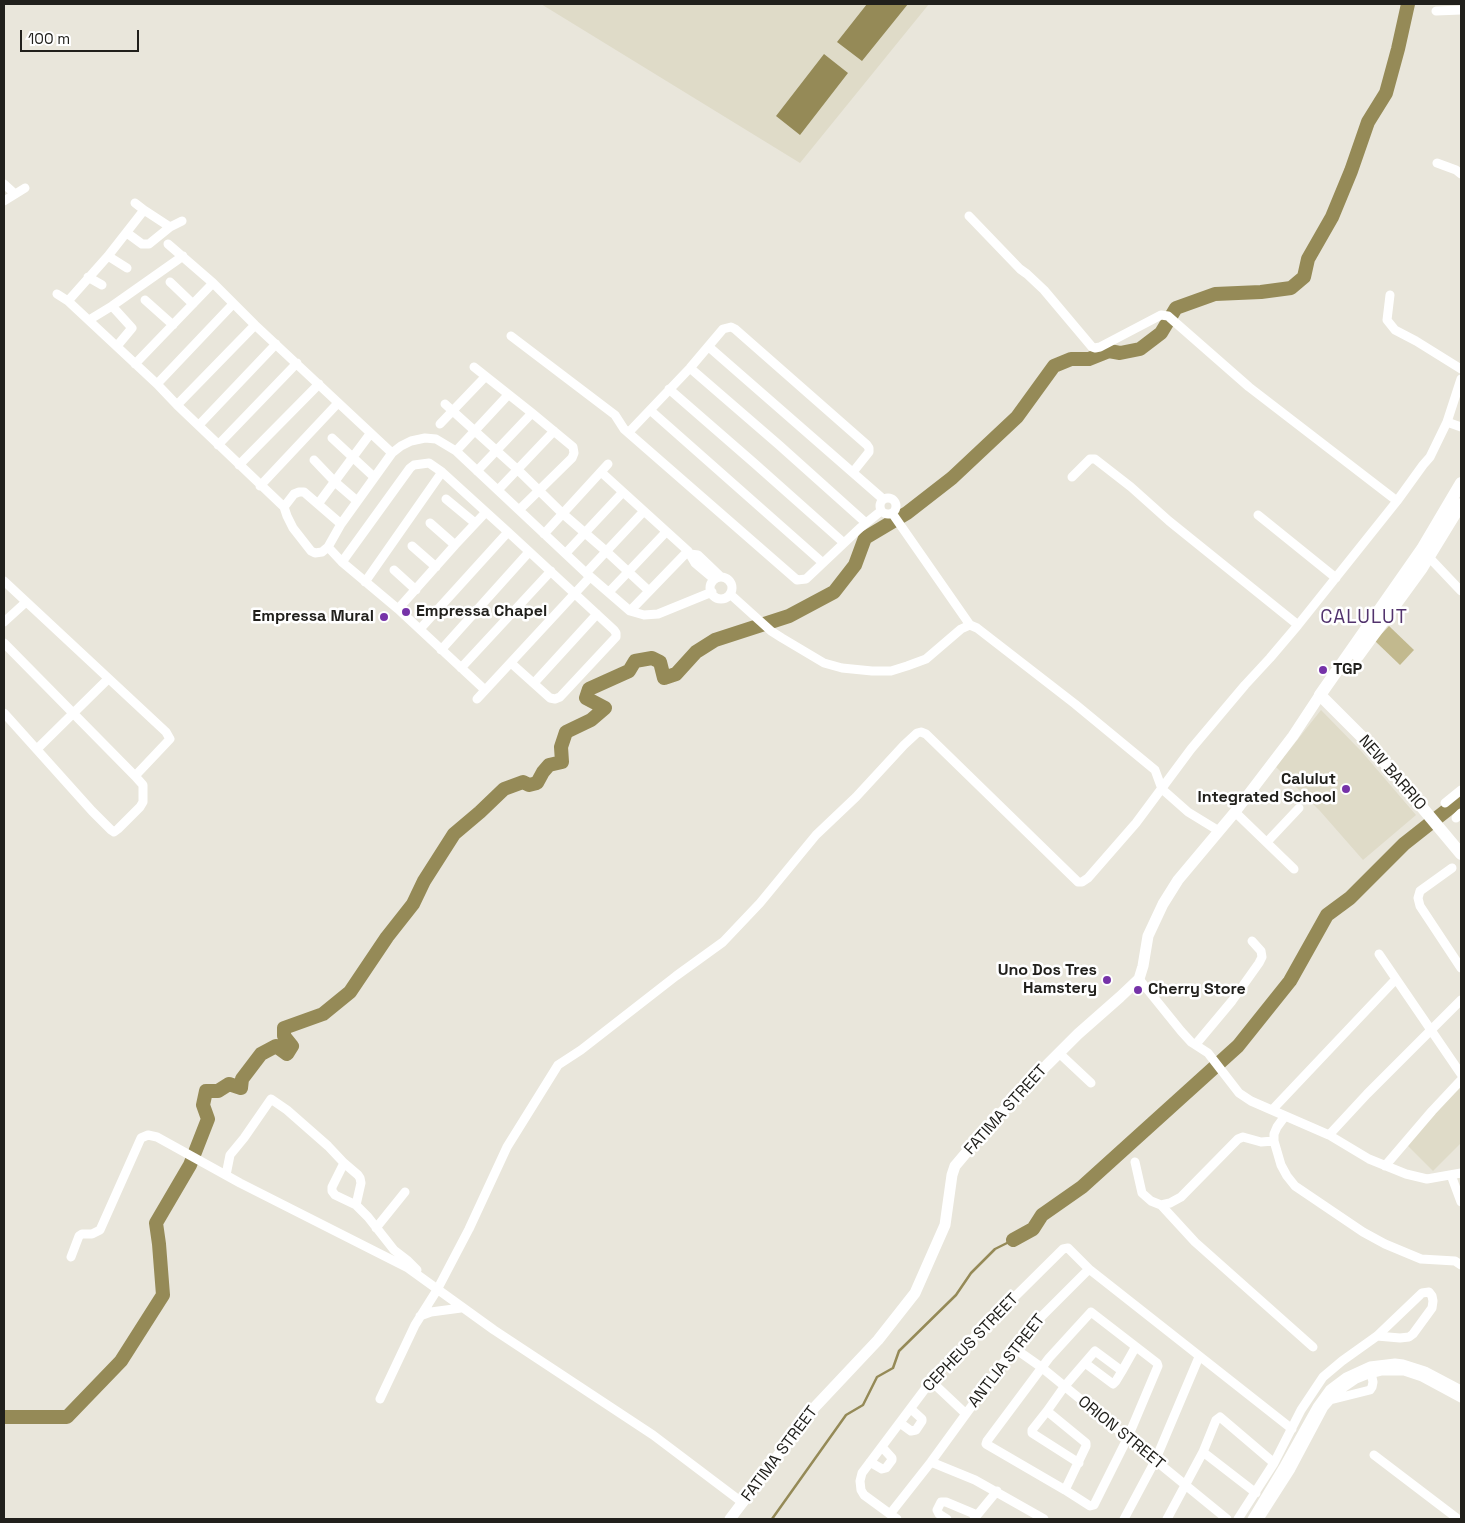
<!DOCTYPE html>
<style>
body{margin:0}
#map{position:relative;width:1465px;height:1523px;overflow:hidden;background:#e9e6db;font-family:"Space Grotesk",sans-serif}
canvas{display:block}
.frame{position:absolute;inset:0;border:5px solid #21201c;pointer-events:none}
.scale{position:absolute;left:20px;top:30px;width:119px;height:22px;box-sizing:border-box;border:2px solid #21201c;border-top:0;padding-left:6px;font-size:15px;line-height:18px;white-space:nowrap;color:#21201c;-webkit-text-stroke:4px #fff;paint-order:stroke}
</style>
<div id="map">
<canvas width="1465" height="1523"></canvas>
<div class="frame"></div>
<div class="scale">100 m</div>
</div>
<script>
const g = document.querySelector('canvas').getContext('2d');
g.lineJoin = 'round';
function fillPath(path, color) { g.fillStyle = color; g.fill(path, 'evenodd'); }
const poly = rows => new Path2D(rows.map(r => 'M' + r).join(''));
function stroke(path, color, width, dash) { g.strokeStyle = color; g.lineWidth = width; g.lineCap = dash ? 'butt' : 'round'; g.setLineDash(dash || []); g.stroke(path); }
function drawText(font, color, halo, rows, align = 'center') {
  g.font = font + ' "Space Grotesk",sans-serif'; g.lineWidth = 5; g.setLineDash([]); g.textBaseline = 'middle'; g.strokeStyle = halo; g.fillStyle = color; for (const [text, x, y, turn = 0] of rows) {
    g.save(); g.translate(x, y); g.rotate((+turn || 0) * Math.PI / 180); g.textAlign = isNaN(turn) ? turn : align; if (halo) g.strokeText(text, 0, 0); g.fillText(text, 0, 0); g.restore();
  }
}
const built = poly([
 [541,4,929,4,800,163],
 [1321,710,1362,752,1416,815,1363,860,1320,811,1276,767],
 [1461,1087,1461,1143,1433,1171,1406,1144]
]);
const green = poly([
 [1389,626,1414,650,1400,665,1375,641]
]);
const water = poly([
 [867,4,908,4,862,61,837,42],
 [824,54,848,73,800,135,776,116]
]);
const stream = poly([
 [772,1519,846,1415,863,1405,877,1377,893,1368,899,1351,956,1295,971,1273,995,1249,1013,1240]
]);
const river = poly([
 [1013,1240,1033,1229,1042,1215,1082,1187,1238,1046,1290,981,1327,915,1350,898,1404,844,1461,799],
 [4,1417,67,1417,121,1361,163,1295,159,1244,156,1223,190,1165,208,1119,203,1105,206,1091,218,1091,229,1084,241,1088,242,1079,261,1054,276,1046,287,1054,292,1046,284,1036,284,1028,323,1014,350,992,387,937,413,904,424,881,454,834,480,812,504,789,523,782,529,785,537,783,543,772,549,765,562,762,561,747,566,732,591,720,605,708,586,698,589,689,629,671,635,661,652,658,660,662,664,678,676,674,696,652,715,640,789,616,834,592,855,565,865,538,907,513,952,478,1017,417,1054,366,1071,359,1089,359,1109,351,1120,353,1140,349,1161,333,1176,308,1215,294,1261,292,1291,288,1304,277,1308,259,1332,217,1351,171,1368,122,1386,93,1398,49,1408,4]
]);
const minor = poly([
 [1436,11,1461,10],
 [1437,163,1456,170,1461,174],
 [4,184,15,194],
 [4,201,25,188],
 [135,203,144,210],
 [969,216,1020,269,1027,274,1044,290,1092,347,1095,348,1100,347,1161,315,1168,316,1249,387,1397,501],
 [170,227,182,221],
 [127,233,142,244,149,244,170,227,144,210,108,256,68,301,157,384,177,405,284,507,287,516,293,528,311,551,315,553,322,552,328,547,341,524,392,453,401,446,411,441,425,438,436,439,456,451,586,573,630,611,644,615,658,614,712,592],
 [168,244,213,283,255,325,392,453],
 [108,256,127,268],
 [88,277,102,285],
 [170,282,193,304],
 [57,294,68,301],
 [1390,295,1387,320,1395,330,1416,341,1461,369],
 [145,300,173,325],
 [112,306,132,328,117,346],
 [89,320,112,306,183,256],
 [511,336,615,415,624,429,797,580,806,579,860,528,881,511],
 [709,347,883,499],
 [135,364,213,283],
 [474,367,532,413,573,447,574,453,572,458,519,510],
 [690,368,779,445,866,523],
 [157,384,233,304],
 [669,389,754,463,844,543],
 [445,404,518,470,562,513,607,552,649,591],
 [177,405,255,325],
 [650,410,823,563],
 [1447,422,1461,427],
 [440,424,485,377],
 [199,425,276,344],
 [629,432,690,368,723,329,731,327,735,329,867,445,869,448,869,452,853,472],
 [332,438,374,477],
 [218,445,297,363],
 [456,451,508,395],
 [314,460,335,482,357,501],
 [239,465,319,384],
 [477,471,532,413],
 [601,472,688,551,695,563,714,579],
 [1072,477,1090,459,1095,459,1131,487,1169,521,1298,625],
 [260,486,338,403],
 [498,490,554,431],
 '880 506a8 8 0 1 1 16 0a8 8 0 1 1-16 0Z',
 [446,499,475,523],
 [318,504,370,434],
 [284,507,294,494,299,492,304,492,341,524],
 [892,513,970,625],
 [1258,515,1336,578],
 [430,523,455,545],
 [544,534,608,464],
 [412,546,436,567],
 [328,547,342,562,398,609,485,690],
 [566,553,623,492],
 [1425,553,1461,591],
 [690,554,698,555,721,577],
 [342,562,410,468,414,465,429,463,442,472,508,532,614,630,616,633,616,637,560,697,555,699,550,698,511,663],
 [394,570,416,590],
 [586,573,644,511],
 '710 588a11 11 0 1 1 22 0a11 11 0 1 1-22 0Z',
 [4,581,166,732,170,739,135,776,143,785,143,802,140,807,118,829,114,832,111,830,92,811,4,713],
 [365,582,442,472],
 [609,592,666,532],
 [730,594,771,631,782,638,824,663,842,668,872,671,891,671,907,666,926,659,961,629,970,625,977,628,1075,704,1155,770,1162,789,1188,812,1219,831],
 [398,609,455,545,486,512],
 [630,611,688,551],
 [4,622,26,602],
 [420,629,508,532],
 [4,643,135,776],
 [441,650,529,552],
 [461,668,551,571],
 [534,683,597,614],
 [477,699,590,577],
 [37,749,108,679],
 [1445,803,1461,790],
 [1235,812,1294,869],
 [1456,818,1461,813],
 [1267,842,1299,808],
 [1452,868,1420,891,1418,898,1420,906,1461,968],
 [1379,954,1461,1074],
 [1139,979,1181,1031,1191,1042,1208,1053,1239,1093,1251,1101,1329,1135,1369,1159,1406,1174,1427,1179,1461,1173],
 [1196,1044,1232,1001,1259,963,1262,957,1261,951,1252,941],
 [1059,1053,1091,1083],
 [1272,1110,1396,979],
 [1285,1116,1277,1127,1274,1134,1274,1141,1281,1165,1287,1176,1295,1186,1363,1232,1385,1244,1421,1259,1455,1261,1461,1265],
 [1329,1135,1367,1094,1461,1000],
 [1135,1162,1142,1193,1151,1201,1161,1205,1195,1242,1313,1347],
 [344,1163,332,1187,332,1191,335,1195,356,1205],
 [1385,1166,1432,1111,1461,1080],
 [226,1175,230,1155,244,1138,271,1099,287,1110,328,1146,344,1163,358,1175,360,1178,361,1183,356,1205,368,1217,394,1250,407,1260,417,1270],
 [1451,1175,1461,1202],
 [1161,1205,1170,1203,1181,1197,1238,1139,1243,1137,1261,1142,1274,1141],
 [376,1228,405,1192],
 [71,1257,79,1236,82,1234,92,1234,100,1230,141,1138,148,1135,157,1137,240,1183,408,1268,494,1330,653,1435,743,1503],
 [1091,1312,1157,1363,1158,1366,1128,1437,1094,1505,1090,1506,1065,1490,986,1444,987,1441,1049,1358,1091,1312],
 [420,1316,431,1312,461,1308],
 [1014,1348,1041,1367,1227,1519],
 [1085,1363,1113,1384,1116,1381,1122,1371],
 [931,1381,966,1414],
 [380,1399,415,1325,437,1290,469,1229,507,1147,558,1065,581,1050,676,976,723,942,760,903,816,835,856,797,904,745,917,733,921,732,926,734,1078,882,1082,882,1088,878,1136,823,1191,749,1245,685,1270,658,1298,625,1397,501,1423,465,1430,457,1447,422,1461,379],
 [1330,1400,1370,1390,1372,1387,1373,1382,1370,1368],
 [1047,1411,1032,1430,1032,1433,1079,1463],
 [900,1423,911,1431,916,1430,922,1421,922,1419,911,1409],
 [1203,1452,1256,1493],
 [1374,1455,1458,1519],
 [870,1462,882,1469,886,1468,892,1460,892,1458,882,1447],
 [931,1462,975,1480,1044,1519],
 [1065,1490,1086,1446,1086,1443,1047,1411,1064,1387,1095,1351,1122,1371,1135,1348],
 [890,1514,864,1495,861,1490,860,1481,862,1473,931,1381,951,1360,1063,1249,1068,1248,1089,1269],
 [897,1519,890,1514,931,1462,1014,1348,1028,1330,1089,1269,1292,1429],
 [947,1519,939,1514,937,1510,941,1502,946,1502,977,1515],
 [974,1519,997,1491],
 [1124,1519,1155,1461,1199,1357],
 [1167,1519,1203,1452,1216,1420,1220,1417,1274,1463],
 [1238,1519,1274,1463,1301,1410,1323,1377,1342,1361,1377,1336,1422,1293,1429,1292,1432,1296,1433,1301,1432,1308,1413,1334,1409,1337,1400,1338,1377,1336],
 [1252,1519,1284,1466,1317,1407,1330,1389,1346,1377,1370,1366,1395,1363,1403,1364,1425,1371,1461,1390],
 [1259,1519,1291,1469,1324,1407,1337,1392,1356,1379,1366,1375,1382,1371,1404,1371,1422,1377,1461,1398]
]);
const tertiary = poly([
 [730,1519,814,1408,878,1340,915,1293,945,1225,952,1175,955,1166,987,1128,1047,1065,1078,1034,1120,997,1139,979,1143,966,1148,936,1163,904,1178,880,1235,812,1293,736,1320,695]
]);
const secondary = poly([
 [1461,483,1422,549,1320,695,1370,745,1461,854],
 [1358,656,1422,568,1461,504]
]);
const markers = [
 [406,612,5,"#7633a8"],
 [384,617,5,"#7633a8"],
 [1323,670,5,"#7633a8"],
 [1346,789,5,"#7633a8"],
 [1107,980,5,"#7633a8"],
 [1138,990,5,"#7633a8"]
];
const poiNames = [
 ["Empressa Chapel",416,612],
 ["Empressa Mural",374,617,"right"],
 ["TGP",1333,670],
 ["Calulut",1336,780,"right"],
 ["Integrated School",1336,798,"right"],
 ["Uno Dos Tres",1097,971,"right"],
 ["Hamstery",1097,989,"right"],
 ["Cherry Store",1148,990]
];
const streetNames = [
 ["NEW BARRIO",1392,773,49],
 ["FATIMA STREET",1006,1110,-48],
 ["CEPHEUS STREET",971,1343,-46],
 ["ANTLIA STREET",1007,1361,-52],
 ["ORION STREET",1121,1433,39],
 ["FATIMA STREET",780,1454,-53]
];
const quarterNames = [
 ["CALULUT",1364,618]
];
fillPath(built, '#dfdbc8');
fillPath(green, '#c2b98e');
fillPath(water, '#958a57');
stroke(stream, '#958a57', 2.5);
stroke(river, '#958a57', 14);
stroke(minor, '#fff', 9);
stroke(tertiary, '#fff', 11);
stroke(secondary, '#fff', 12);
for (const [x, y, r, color] of markers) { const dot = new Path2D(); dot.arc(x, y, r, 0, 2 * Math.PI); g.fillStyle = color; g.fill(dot); stroke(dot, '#fff', 2); }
drawText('bold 16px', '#21201c', '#fff', poiNames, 'left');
drawText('16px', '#21201c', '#fff', streetNames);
g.letterSpacing = '1px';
drawText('19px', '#52336d', '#fff', quarterNames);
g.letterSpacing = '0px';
</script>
